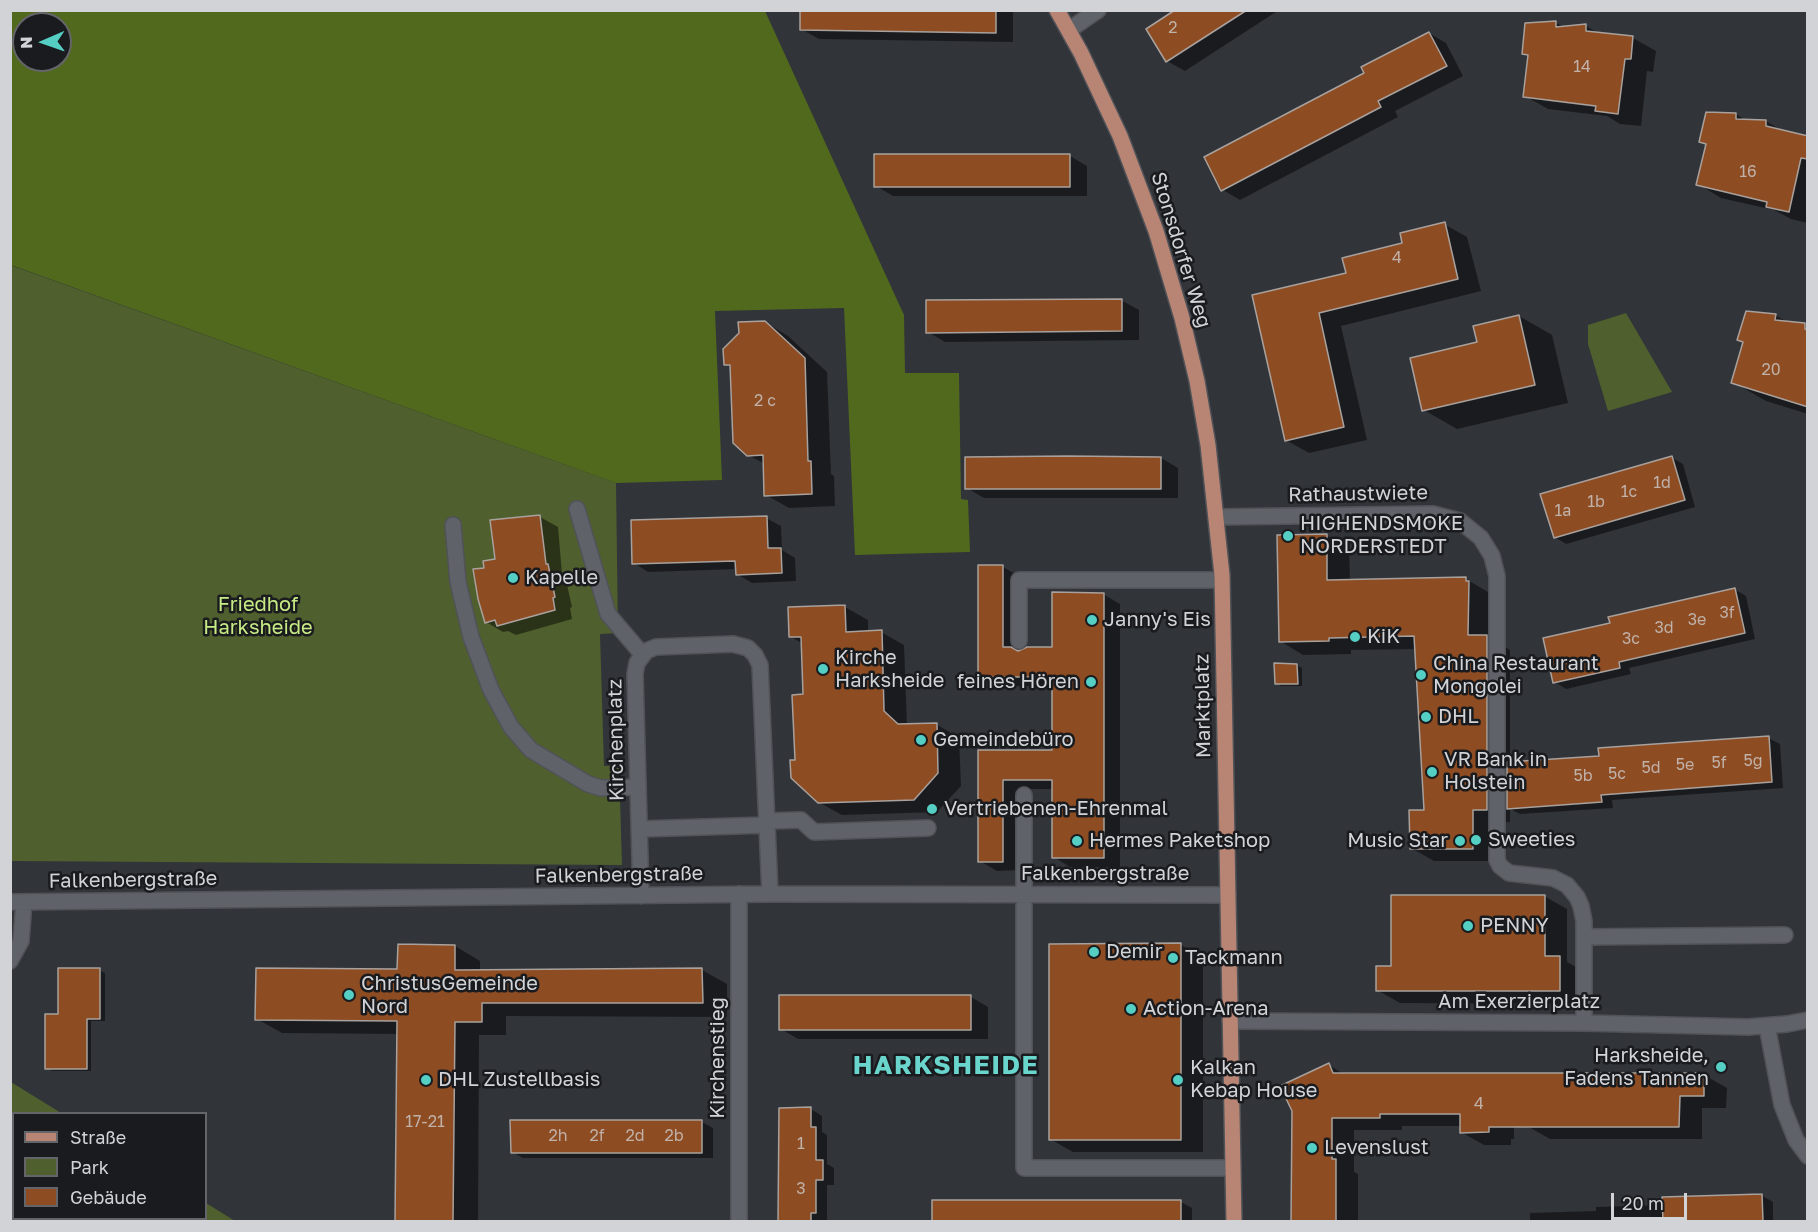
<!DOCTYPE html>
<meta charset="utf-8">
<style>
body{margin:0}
#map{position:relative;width:1818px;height:1232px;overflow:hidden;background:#313439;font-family:"Golos Text",sans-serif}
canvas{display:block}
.frame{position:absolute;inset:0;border:12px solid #d1d3d6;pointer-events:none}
.legend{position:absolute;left:12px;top:1112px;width:195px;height:108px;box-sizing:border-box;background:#1a1b1e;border:2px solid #636568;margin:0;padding:8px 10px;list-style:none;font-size:18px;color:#d1d3d6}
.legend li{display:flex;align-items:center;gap:12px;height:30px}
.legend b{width:30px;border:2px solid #636568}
.north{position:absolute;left:12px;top:12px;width:60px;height:60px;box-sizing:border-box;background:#1a1b1e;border:2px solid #636568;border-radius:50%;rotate:268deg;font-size:16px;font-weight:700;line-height:24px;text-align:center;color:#d1d3d6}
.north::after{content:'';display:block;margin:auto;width:21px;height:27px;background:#55cec4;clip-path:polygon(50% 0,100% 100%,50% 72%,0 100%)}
.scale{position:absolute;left:1611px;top:1193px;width:76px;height:27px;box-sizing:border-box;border:3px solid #d1d3d6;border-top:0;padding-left:8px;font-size:18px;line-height:21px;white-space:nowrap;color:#d1d3d6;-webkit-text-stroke:4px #1a1b1e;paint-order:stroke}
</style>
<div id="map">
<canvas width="1818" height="1232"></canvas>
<div class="frame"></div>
<ul class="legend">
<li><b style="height:8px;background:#b88574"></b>Straße</li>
<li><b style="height:16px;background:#4f602e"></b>Park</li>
<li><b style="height:16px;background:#8e4c22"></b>Gebäude</li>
</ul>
<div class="north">N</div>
<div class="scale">20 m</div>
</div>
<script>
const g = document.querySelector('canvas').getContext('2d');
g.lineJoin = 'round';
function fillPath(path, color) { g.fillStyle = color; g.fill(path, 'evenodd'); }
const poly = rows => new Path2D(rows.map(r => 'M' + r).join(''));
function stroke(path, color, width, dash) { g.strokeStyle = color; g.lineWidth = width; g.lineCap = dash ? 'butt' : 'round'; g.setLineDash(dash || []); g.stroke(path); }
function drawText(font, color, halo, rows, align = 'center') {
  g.font = font + ' "Golos Text",sans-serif'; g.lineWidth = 5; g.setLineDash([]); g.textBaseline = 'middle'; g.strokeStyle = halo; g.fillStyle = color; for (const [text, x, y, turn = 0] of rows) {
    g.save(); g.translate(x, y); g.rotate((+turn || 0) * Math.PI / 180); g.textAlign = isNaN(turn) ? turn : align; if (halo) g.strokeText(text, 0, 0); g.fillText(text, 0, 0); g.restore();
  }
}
const green = poly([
 [10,265,616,483,618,633,600,634,604,766,619,766,622,865,11,861],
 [1626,313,1672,392,1608,411,1588,344,1588,325],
 [11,1082,61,1113,14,1114,14,1218,206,1218,206,1203,235,1221,11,1221]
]);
const forest = poly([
 [10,11,765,11,904,315,905,373,959,373,961,499,968,500,970,552,855,555,844,308,715,311,722,480,616,483,11,265],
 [24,24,60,24,60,60,24,60]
]);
const shadow = poly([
 [802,10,1011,10,1013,12,1013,42,819,39,801,29],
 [1178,10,1279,10,1185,71,1167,61],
 [1555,22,1565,28,1586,26,1600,34,1633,38,1656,51,1653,72,1647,71,1641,126,1620,124,1607,116,1548,109,1525,96,1529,57,1523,53],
 [1547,98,1603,105,1603,108,1547,101],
 [1429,33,1446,43,1463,76,1395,111,1398,117,1240,200,1223,190,1366,74],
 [1736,114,1747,121,1766,121,1784,132,1808,137,1808,223,1791,219,1774,210,1721,198,1698,184,1707,145,1701,142],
 [1070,156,1087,166,1087,196,893,196,876,186],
 [1444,224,1467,237,1481,291,1341,326,1367,440,1309,453,1286,440,1254,296,1347,275],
 [1121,300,1139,310,1139,340,945,342,928,332],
 [1775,315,1789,323,1808,326,1808,414,1766,401,1733,382,1745,343,1739,340],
 [1519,316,1552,335,1568,403,1457,429,1424,410,1479,344],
 [765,322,788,336,827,372,831,474,834,476,835,506,789,508,766,495,765,464,748,455,732,368,725,364,740,334],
 [1161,458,1178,468,1178,498,984,498,967,488],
 [1672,458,1683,464,1695,507,1566,544,1555,537],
 [540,517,558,527,562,574,565,576,572,607,570,608,572,619,516,635,508,631,503,632,486,622,496,561],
 [766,518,781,526,782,550,795,558,796,581,752,583,737,574,737,569,648,572,634,563],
 [1326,535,1349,548,1350,581,1466,579,1488,592,1491,596,1491,639,1510,650,1510,764,1600,757,1768,738,1780,744,1783,788,1612,800,1613,808,1520,814,1510,809,1510,822,1496,823,1495,861,1434,861,1411,848,1426,812,1416,649,1351,650,1351,654,1303,655,1280,641],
 [1003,567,1019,576,1019,652,1054,648,1103,594,1120,604,1120,867,1070,867,1054,857,1053,789,1019,789,1019,870,997,871,980,861,980,752,1053,751,1053,686,997,686,980,676],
 [1734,589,1746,596,1755,639,1629,668,1631,674,1566,689,1555,682,1611,624],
 [845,607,868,620,868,632,881,632,904,645,907,725,936,724,959,738,961,786,937,812,842,815,818,802,796,762,805,696,803,644,790,636],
 [1297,665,1302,668,1302,686,1281,686,1276,683],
 [1544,896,1567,909,1567,962,1583,971,1582,1004,1400,1003,1377,990,1392,968],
 [1181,945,1203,958,1203,1152,1073,1152,1050,1139],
 [455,946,480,961,480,971,702,970,727,984,727,1017,506,1016,506,1035,479,1035,478,1222,397,1222,399,1034,282,1033,257,1019,399,971],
 [99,970,105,973,105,1021,91,1021,91,1071,52,1071,47,1068,60,1016],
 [781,997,971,997,988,1007,988,1039,798,1039,781,1029],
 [1329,1065,1345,1075,1704,1075,1727,1088,1726,1108,1702,1108,1702,1139,1550,1139,1527,1126,1514,1125,1514,1139,1511,1139,1511,1145,1484,1145,1461,1132,1461,1126,1402,1126,1402,1130,1354,1130,1354,1172,1358,1174,1358,1222,1293,1222,1293,1110],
 [780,1109,811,1109,822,1116,822,1132,827,1135,827,1164,834,1168,834,1185,827,1185,827,1222,780,1222],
 [702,1122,713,1128,713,1158,523,1158,512,1152],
 [1761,1195,1773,1202,1773,1222,1530,1222,1530,1213,1596,1211,1596,1207,1663,1205],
 [934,1202,1181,1202,1192,1208,1192,1222,934,1222]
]);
const building = poly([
 [800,10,996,10,996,33,800,30,800,10],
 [1175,10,1247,10,1166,62,1146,29,1175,10],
 [1556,21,1556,27,1586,24,1586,31,1633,36,1631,59,1625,59,1618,114,1595,111,1596,106,1523,97,1528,55,1522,54,1525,23,1556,21],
 [1429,32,1447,66,1378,101,1381,107,1221,191,1204,157,1364,73,1361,67,1429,32],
 [1706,112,1736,113,1736,119,1766,120,1766,126,1808,136,1808,159,1801,158,1789,212,1766,207,1767,202,1696,185,1706,144,1699,142,1706,112],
 [874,154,1070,154,1070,187,874,187,874,154],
 [1445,222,1458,279,1319,313,1344,427,1285,441,1252,295,1346,273,1342,258,1402,243,1400,233,1445,222],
 [1122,299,1122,331,926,333,926,300,1122,299],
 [1746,311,1776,314,1775,320,1805,323,1805,329,1808,330,1808,407,1731,383,1743,342,1737,340,1746,311],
 [1519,315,1535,385,1422,411,1410,358,1477,342,1473,326,1519,315],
 [765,321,805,358,808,461,811,461,812,494,764,496,763,455,747,456,733,443,730,365,724,365,723,349,739,333,738,322,765,321],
 [1068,456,1161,457,1161,489,965,489,965,457,1068,456],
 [1672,456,1685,500,1554,538,1540,494,1672,456],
 [540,515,546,564,548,564,555,597,553,598,555,610,497,626,495,620,485,623,478,599,473,569,484,568,483,561,495,559,490,520,540,515],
 [767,516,768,548,781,548,782,573,736,575,735,561,632,564,631,520,767,516],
 [1327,534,1327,580,1466,577,1466,581,1469,581,1468,635,1487,635,1487,810,1473,810,1473,849,1410,849,1409,810,1424,810,1414,636,1329,638,1329,641,1279,642,1277,535,1327,534],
 [978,565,1003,565,1003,647,1011,647,1018,651,1027,647,1052,647,1052,592,1104,593,1104,858,1052,858,1052,780,1003,780,1003,862,978,862,978,750,1052,750,1052,677,978,677,978,565],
 [1735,588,1745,633,1619,662,1620,668,1553,683,1543,638,1610,623,1608,617,1735,588],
 [845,605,846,632,882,630,884,711,898,724,937,723,938,773,914,800,818,803,791,778,790,760,795,760,792,695,803,694,801,637,789,637,788,607,845,605],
 [1274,663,1297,664,1298,684,1275,684,1274,663],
 [1769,736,1772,782,1601,795,1602,802,1507,809,1507,762,1599,756,1598,748,1769,736],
 [1391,895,1545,895,1545,956,1560,956,1560,991,1376,991,1376,966,1391,966,1391,895],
 [1181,943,1181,1140,1049,1140,1049,944,1181,943],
 [398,944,455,945,455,970,702,968,703,1003,482,1003,482,1022,455,1022,453,1221,395,1221,397,1021,255,1020,256,968,397,969,398,944],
 [58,968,100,968,100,1019,87,1019,87,1069,45,1069,45,1014,58,1014,58,968],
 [779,995,971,995,971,1030,779,1030,779,995],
 [1329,1063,1333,1073,1704,1073,1704,1096,1680,1096,1679,1127,1489,1127,1489,1132,1460,1133,1460,1114,1380,1114,1380,1118,1332,1118,1332,1159,1336,1159,1336,1221,1291,1221,1292,1111,1280,1086,1329,1063],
 [811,1107,811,1127,816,1127,816,1160,823,1160,823,1180,816,1180,816,1213,811,1213,811,1221,778,1221,779,1108,811,1107],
 [510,1120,702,1120,702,1153,511,1153,510,1120],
 [1762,1194,1763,1221,1663,1221,1662,1197,1762,1194],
 [932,1200,1181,1200,1181,1221,932,1221,932,1200]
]);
const minor = poly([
 [1069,30,1098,10],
 [577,509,608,614,642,654],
 [1216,517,1433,514,1460,521,1481,538,1492,556,1497,576,1497,860,1500,866,1509,873,1553,878,1567,885,1577,897,1581,906,1584,921,1584,1023],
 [453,525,458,582,471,637,491,690,511,727,531,750,588,784,601,788,638,787],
 [1019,641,1019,580,1222,580],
 [1024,795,1024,1168,1233,1168],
 [767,821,801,820,814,832,928,828],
 [640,829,767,825],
 [739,894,739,1222],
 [641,896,635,674,637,663,646,651,656,647,733,644,748,648,755,655,760,665,770,894],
 [10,902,770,894,1228,895],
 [1584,937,1785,935],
 [10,961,21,941,24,902],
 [1230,1021,1584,1023,1748,1027,1787,1024,1808,1020],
 [1767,1026,1782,1105,1796,1140,1808,1156]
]);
const major = poly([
 [1057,10,1081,53,1120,136,1156,231,1182,318,1197,381,1208,445,1222,575,1234,1222]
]);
const markers = [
 [1288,536,6,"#55cec4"],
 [513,578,6,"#55cec4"],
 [1092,620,6,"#55cec4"],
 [1355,637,6,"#55cec4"],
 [823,669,6,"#55cec4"],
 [1421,675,6,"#55cec4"],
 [1091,682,6,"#55cec4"],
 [1426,717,6,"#55cec4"],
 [921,740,6,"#55cec4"],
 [1432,772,6,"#55cec4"],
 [932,809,6,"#55cec4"],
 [1476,840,6,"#55cec4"],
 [1077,841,6,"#55cec4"],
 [1460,841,6,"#55cec4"],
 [1468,926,6,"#55cec4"],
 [1094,952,6,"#55cec4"],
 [1173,958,6,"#55cec4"],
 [349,995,6,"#55cec4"],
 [1131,1009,6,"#55cec4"],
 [1721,1067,6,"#55cec4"],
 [426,1080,6,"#55cec4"],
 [1178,1080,6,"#55cec4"],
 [1312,1148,6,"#55cec4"]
];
const numberNames = [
 ["2",1173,28],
 ["14",1582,67],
 ["16",1748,172],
 ["4",1397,258],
 ["20",1771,370],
 ["2 c",765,401],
 ["1d",1662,483],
 ["1c",1629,492],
 ["1b",1596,502],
 ["1a",1563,511],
 ["3f",1727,613],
 ["3e",1697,620],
 ["3d",1664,628],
 ["3c",1631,639],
 ["5g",1753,761],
 ["5f",1719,763],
 ["5e",1685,765],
 ["5d",1651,768],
 ["5c",1617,774],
 ["5b",1583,776],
 ["4",1479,1104],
 ["17-21",425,1122],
 ["2h",558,1136],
 ["2f",597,1136],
 ["2d",635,1136],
 ["2b",674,1136],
 ["1",801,1144],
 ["3",801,1189]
];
const streetNames = [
 ["Stonsdorfer Weg",1181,250,73],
 ["Rathaustwiete",1358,494,-1],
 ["Marktplatz",1203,706,-91],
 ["Kirchenplatz",616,740,-91],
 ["Falkenbergstraße",1105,874],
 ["Falkenbergstraße",619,875,-1],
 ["Falkenbergstraße",133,880,-1],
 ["Am Exerzierplatz",1519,1002],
 ["Kirchenstieg",718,1058,-90]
];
const poiNames = [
 ["HIGHENDSMOKE",1300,524],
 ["NORDERSTEDT",1300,547],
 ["Kapelle",525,578],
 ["Janny's Eis",1104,620],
 ["KiK",1367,637],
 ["Kirche",835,658],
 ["Harksheide",835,681],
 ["China Restaurant",1433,664],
 ["Mongolei",1433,687],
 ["feines Hören",1079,682,"right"],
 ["DHL",1438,717],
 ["Gemeindebüro",933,740],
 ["VR Bank in",1444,760],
 ["Holstein",1444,783],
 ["Vertriebenen-Ehrenmal",944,809],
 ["Sweeties",1488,840],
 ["Hermes Paketshop",1089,841],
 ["Music Star",1448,841,"right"],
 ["PENNY",1480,926],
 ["Demir",1106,952],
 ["Tackmann",1185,958],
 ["ChristusGemeinde",361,984],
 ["Nord",361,1007],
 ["Action-Arena",1143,1009],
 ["Harksheide,",1709,1056,"right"],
 ["Fadens Tannen",1709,1079,"right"],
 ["Kalkan",1190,1068],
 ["Kebap House",1190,1091],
 ["DHL Zustellbasis",438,1080],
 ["Levenslust",1324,1148]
];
const parkNames = [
 ["Friedhof",258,605],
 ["Harksheide",258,628]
];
const districtNames = [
 ["HARKSHEIDE",946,1066]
];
fillPath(green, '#4f602e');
fillPath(forest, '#51691d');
fillPath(shadow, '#0007');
fillPath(building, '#8e4c22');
stroke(building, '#a8a19d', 1.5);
stroke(minor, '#505257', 18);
stroke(major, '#505257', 18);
stroke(minor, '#5f6268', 15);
stroke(major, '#b88574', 15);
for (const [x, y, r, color] of markers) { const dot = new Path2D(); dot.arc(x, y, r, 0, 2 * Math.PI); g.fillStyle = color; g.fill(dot); stroke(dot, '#1a1b1e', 2); }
drawText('16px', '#c0b1a9', null, numberNames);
drawText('20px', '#d1d3d6', '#1a1b1e', streetNames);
drawText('20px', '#d1d3d6', '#1a1b1e', poiNames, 'left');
drawText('20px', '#c6ea84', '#1a1b1e', parkNames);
g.letterSpacing = '1.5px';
drawText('bold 26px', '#6ad5cc', '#1a1b1e', districtNames);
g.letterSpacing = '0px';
</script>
